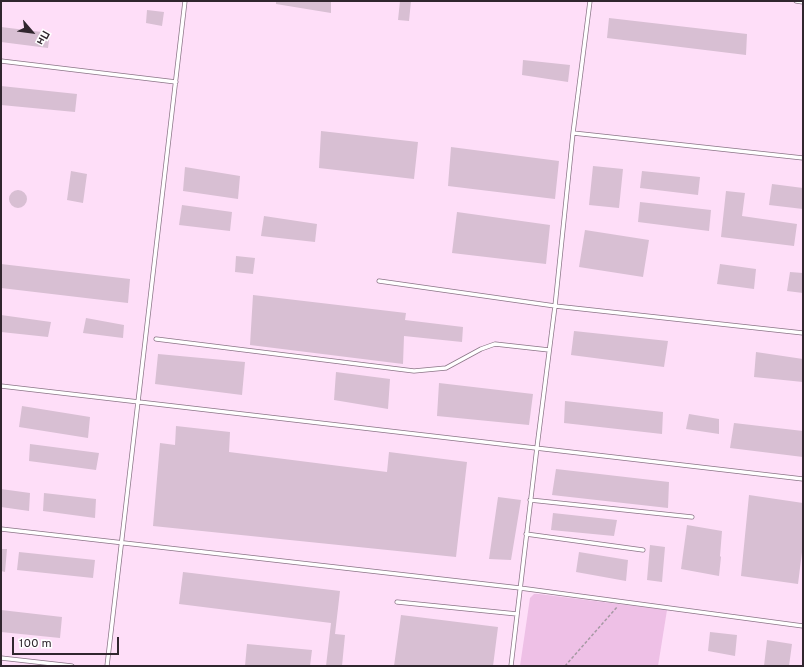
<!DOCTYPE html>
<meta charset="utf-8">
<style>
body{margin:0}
#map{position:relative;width:804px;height:667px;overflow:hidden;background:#fdedfa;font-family:Overpass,sans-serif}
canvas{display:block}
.frame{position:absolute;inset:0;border:2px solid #30262e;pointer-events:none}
.north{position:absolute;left:12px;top:12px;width:40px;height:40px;-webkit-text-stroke:3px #fff;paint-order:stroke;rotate:118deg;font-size:11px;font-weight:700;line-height:16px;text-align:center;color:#30262e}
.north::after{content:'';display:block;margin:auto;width:14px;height:18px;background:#30262e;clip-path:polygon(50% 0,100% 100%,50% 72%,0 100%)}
.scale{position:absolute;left:12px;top:637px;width:107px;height:18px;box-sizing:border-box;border:2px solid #30262e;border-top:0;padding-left:5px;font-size:12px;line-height:14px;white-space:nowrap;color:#30262e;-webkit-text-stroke:3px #fff;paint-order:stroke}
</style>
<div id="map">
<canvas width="804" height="667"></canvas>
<div class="frame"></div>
<div class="north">Пн</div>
<div class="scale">100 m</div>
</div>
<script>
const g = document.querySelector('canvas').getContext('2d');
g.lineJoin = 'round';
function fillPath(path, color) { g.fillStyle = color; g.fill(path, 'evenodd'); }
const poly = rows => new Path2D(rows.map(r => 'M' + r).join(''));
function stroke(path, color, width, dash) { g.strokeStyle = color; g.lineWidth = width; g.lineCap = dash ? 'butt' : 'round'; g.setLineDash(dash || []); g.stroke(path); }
const built = poly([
 [1,1,803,1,803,666,1,666]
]);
const green = poly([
 [534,594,539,594,667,610,658,666,520,666,530,598]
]);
const building = poly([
 [276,1,331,1,331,13,276,4],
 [400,1,411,1,409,21,398,20],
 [147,10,164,12,162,26,146,23],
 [609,18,747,34,746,55,607,38],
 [1,27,50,33,48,48,1,42],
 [523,60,570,65,568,82,522,75],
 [1,86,77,94,75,112,1,105],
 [321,131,418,142,414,179,319,168],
 [451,147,559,161,555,199,448,186],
 [593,166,623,169,619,208,589,205],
 [185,167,240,176,238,199,183,191],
 [71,171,87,174,83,203,67,200],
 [642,171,700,177,698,195,640,188],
 [772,184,803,188,803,209,769,205],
 '9 199a9 9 0 1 1 18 0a9 9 0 1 1-18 0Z',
 [726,191,745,193,742,216,797,224,794,246,721,237],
 [640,202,711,210,709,231,638,222],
 [182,205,232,212,230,231,179,225],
 [457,212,550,225,546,264,452,253],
 [264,216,317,224,315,242,261,236],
 [585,230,649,240,643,277,579,267],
 [236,256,255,258,253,274,235,272],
 [1,264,130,279,128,303,1,288],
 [720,264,756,269,754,289,717,284],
 [790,272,803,273,803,293,787,291],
 [253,295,406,313,405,320,463,327,462,342,404,336,403,364,250,345],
 [1,315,51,322,48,337,1,332],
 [86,318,124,325,123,338,83,333],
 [574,331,668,341,664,367,571,355],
 [756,352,803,359,803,382,754,377],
 [158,354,245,362,242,395,155,384],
 [336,372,390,379,388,409,334,400],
 [439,383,533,394,529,425,437,416],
 [565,401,663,412,662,434,564,423],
 [22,406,90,417,88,438,19,427],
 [689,414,719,419,719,434,686,429],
 [734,423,803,431,803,457,730,448],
 [176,426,230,432,229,452,387,472,389,452,467,462,456,557,153,526,160,443,175,445],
 [30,444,99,453,96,470,29,461],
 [556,469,669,482,668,508,552,495],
 [1,489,30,493,29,511,1,507],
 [44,493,96,499,95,518,43,511],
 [749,495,803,503,803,544,798,584,741,576],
 [498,497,521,500,511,560,489,559],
 [553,513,617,520,614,536,551,530],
 [687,525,722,531,720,556,721,557,719,576,681,569],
 [650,545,665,547,662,582,647,580],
 [1,549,7,549,5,572,1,571],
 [19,552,95,560,93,578,17,570],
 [579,552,628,560,626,581,576,572],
 [183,572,340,591,335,634,345,635,342,666,326,666,331,623,179,604],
 [1,610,62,617,60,638,1,632],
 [401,615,498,627,493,666,394,666],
 [710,632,737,635,735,656,708,651],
 [767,640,792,644,789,666,764,666],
 [247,644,312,650,310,666,245,666]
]);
const path = poly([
 [565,666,618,606]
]);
const service = poly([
 [796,1,803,2],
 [1,61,176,82],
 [573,133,590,1],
 [379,281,555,306,803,333],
 [156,339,414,371,446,368,481,349,495,344,549,350],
 [1,386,803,479],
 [530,500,692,517],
 [1,529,520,588,803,626],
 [526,534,643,550],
 [397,602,517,614],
 [1,658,72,666],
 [107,666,185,1],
 [511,666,537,447,555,306,573,133,803,158]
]);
fillPath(built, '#fedef8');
fillPath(green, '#eec0e6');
fillPath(building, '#d8bfd3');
stroke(service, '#8b7587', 5);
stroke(path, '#a699a4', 1.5, [3, 2]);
stroke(service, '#fff', 3.5);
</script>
